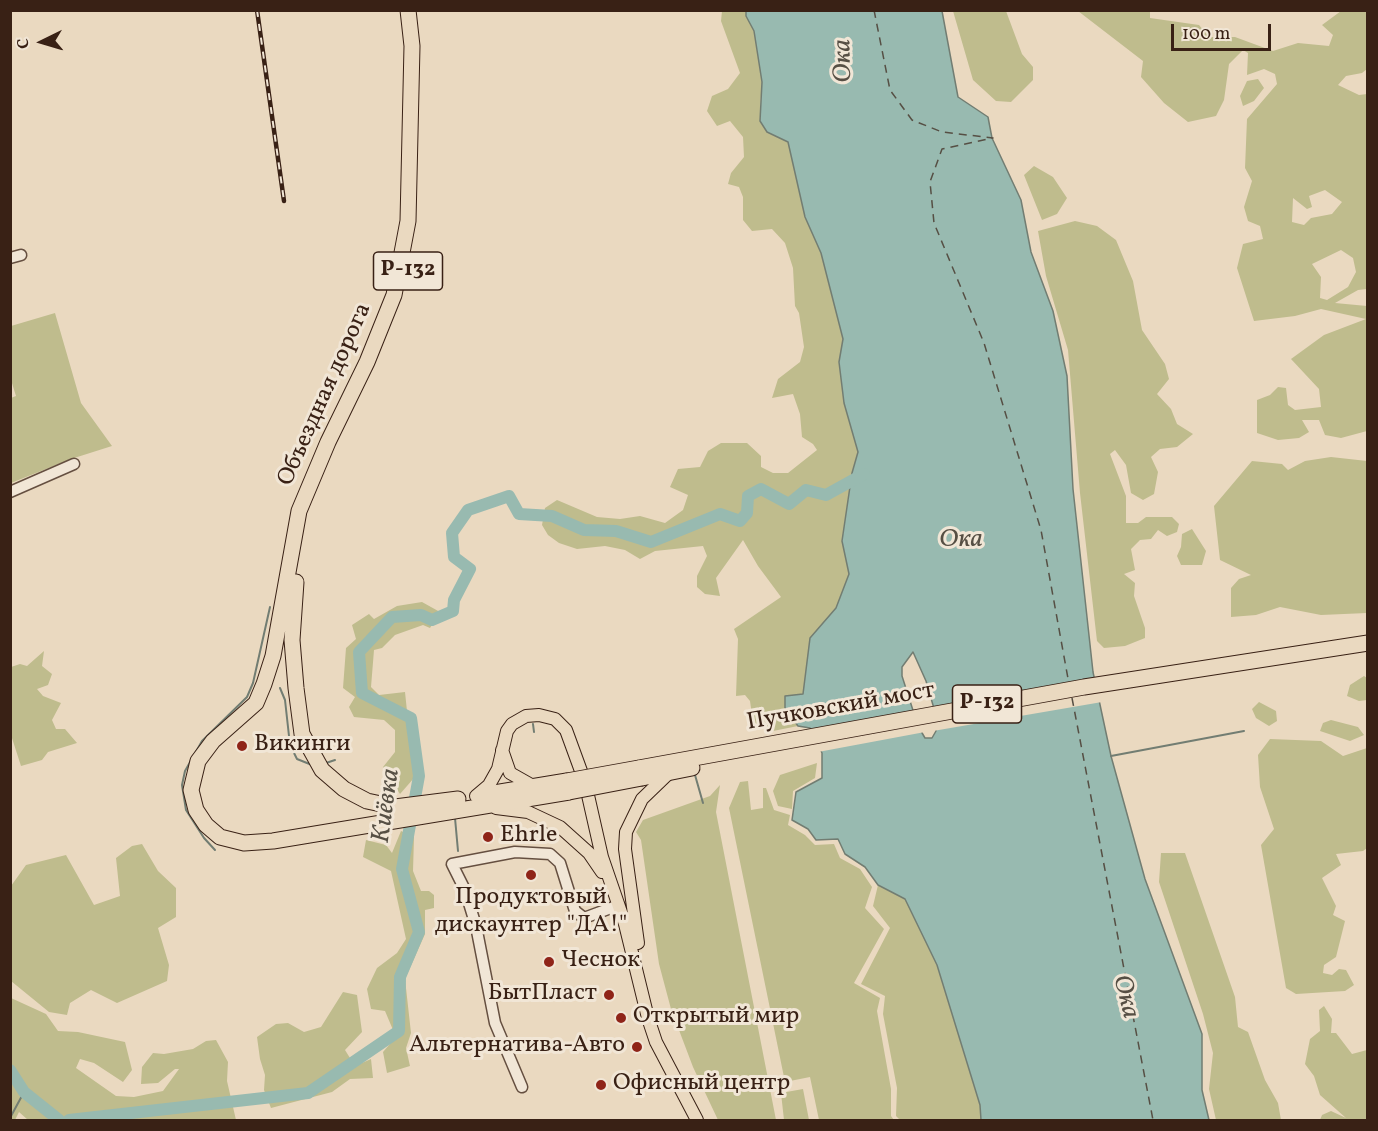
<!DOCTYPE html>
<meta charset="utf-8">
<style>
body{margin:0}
#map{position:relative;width:1378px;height:1131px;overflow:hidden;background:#ead9c0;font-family:Vollkorn,serif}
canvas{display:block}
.frame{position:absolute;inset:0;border:12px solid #392115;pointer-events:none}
.north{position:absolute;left:12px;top:12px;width:60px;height:60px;-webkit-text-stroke:4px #f1e6d6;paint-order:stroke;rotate:265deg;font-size:16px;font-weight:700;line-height:24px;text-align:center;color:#392115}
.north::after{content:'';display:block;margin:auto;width:21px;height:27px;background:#392115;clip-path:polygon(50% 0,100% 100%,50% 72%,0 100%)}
.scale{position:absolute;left:1171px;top:24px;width:100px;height:27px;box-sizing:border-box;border:3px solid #392115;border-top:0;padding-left:8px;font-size:18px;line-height:21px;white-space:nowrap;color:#392115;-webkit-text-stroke:4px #f1e6d6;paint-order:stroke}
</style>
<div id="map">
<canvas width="1378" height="1131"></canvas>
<div class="frame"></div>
<div class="north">С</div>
<div class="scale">100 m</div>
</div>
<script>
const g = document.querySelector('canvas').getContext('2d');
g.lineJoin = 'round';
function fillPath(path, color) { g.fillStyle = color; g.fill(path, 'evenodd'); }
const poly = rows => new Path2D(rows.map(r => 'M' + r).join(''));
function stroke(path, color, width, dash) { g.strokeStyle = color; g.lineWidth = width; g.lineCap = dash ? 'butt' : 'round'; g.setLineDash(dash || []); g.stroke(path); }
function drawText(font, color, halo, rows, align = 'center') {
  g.font = font + ' Vollkorn,serif'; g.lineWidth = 6; g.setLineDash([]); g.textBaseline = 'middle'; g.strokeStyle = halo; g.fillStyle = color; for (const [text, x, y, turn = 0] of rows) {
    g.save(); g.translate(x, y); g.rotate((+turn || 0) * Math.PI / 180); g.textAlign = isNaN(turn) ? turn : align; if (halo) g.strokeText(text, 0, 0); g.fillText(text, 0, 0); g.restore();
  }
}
const green = poly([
 [722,11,746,11,754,31,762,82,760,109,767,132,788,142,805,217,821,253,843,339,839,362,844,403,858,452,852,473,842,541,849,574,837,608,810,638,803,694,785,697,785,708,798,726,773,731,753,722,750,701,745,695,736,696,738,639,734,629,781,597,758,566,743,540,716,578,720,596,705,594,697,587,697,576,707,556,703,546,655,551,640,559,625,550,605,546,577,549,559,543,548,535,542,525,545,508,557,500,597,517,620,519,640,516,665,523,683,510,688,495,670,487,678,469,700,467,708,451,721,443,747,443,761,456,761,467,773,473,788,473,817,450,813,444,802,437,800,414,793,394,772,398,778,379,800,362,804,347,799,313,795,306,793,268,785,243,772,229,752,231,743,220,743,197,739,187,728,184,731,173,744,157,743,137,730,121,717,126,707,111,712,96,728,89,740,73,721,21],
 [953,11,1006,11,1022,54,1033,67,1033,80,1011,102,996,101,973,80],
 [1078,11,1150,11,1150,18,1199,25,1209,37,1235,37,1273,51,1298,43,1329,46,1333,35,1322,25,1341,11,1367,11,1367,69,1362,73,1346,76,1338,85,1359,95,1367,94,1367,289,1358,290,1335,303,1367,306,1367,431,1341,438,1325,435,1319,420,1302,420,1309,432,1299,438,1278,440,1257,433,1257,400,1270,395,1278,387,1286,388,1288,405,1295,410,1321,407,1319,389,1291,359,1324,335,1366,319,1321,309,1295,316,1254,321,1237,268,1243,244,1263,239,1260,226,1248,221,1244,207,1252,181,1245,168,1247,119,1277,84,1275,74,1264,69,1247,75,1248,53,1243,50,1229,64,1224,100,1216,116,1188,122,1164,103,1141,77,1143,61],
 [1325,190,1342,202,1332,214,1311,218,1304,225,1292,222,1293,198,1307,209,1312,207,1309,196],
 [1341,250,1353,258,1356,272,1348,287,1327,300,1320,298,1321,277,1312,264],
 [1258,79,1264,88,1254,101,1243,106,1240,96,1247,81],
 [1034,166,1053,177,1067,198,1057,214,1042,220,1024,175],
 [1075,221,1097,226,1116,240,1133,281,1142,330,1165,364,1169,379,1157,394,1171,409,1177,424,1193,434,1177,447,1160,449,1151,457,1158,472,1154,494,1143,500,1131,493,1126,465,1115,450,1110,454,1126,496,1126,523,1138,523,1146,517,1172,517,1179,524,1177,532,1167,536,1158,530,1151,539,1140,540,1131,549,1135,570,1124,574,1135,583,1134,596,1145,628,1145,638,1125,646,1104,648,1097,641,1080,493,1068,350,1046,276,1038,231],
 [55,313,81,403,112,446,71,459,11,483,11,398,16,396,11,380,11,326],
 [1331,457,1367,461,1367,613,1321,615,1280,607,1256,615,1231,617,1231,588,1239,579,1251,575,1220,560,1214,506,1252,461,1282,464,1288,470,1305,461],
 [1192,529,1206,551,1202,565,1181,565,1177,556,1181,547,1182,534],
 [422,602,440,612,430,628,423,625,395,635,382,648,374,650,371,687,379,695,405,692,414,778,400,794,383,767,395,752,395,730,384,720,354,717,349,707,355,697,343,688,346,648,356,639,352,625,369,614,374,619,397,606],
 [44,651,42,666,52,674,48,685,37,689,43,696,61,703,52,720,56,729,65,729,77,743,48,752,42,760,21,766,11,735,11,667,20,664,27,666],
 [1364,676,1367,678,1367,700,1359,701,1347,696,1350,685],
 [1259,702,1276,711,1277,721,1269,726,1256,718,1252,709],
 [1331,720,1358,727,1364,735,1350,741,1320,731,1323,723],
 [1270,739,1321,741,1343,756,1367,748,1367,848,1363,851,1336,854,1341,865,1322,878,1336,906,1333,915,1345,921,1336,957,1324,965,1323,973,1332,975,1339,969,1346,970,1354,985,1345,991,1296,994,1286,988,1261,845,1274,829,1260,787,1258,755],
 [817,763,815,778,793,791,792,809,778,806,773,791,780,775],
 [748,781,751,810,763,808,763,788,766,788,774,810,790,815,788,825,805,835,815,845,834,844,840,858,860,869,872,887,865,908,884,929,854,983,880,998,877,1011,891,1089,891,1116,894,1120,819,1120,810,1077,785,1082,729,808,740,782],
 [720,785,716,812,776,1120,718,1120,693,1067,671,1009,659,964,641,840,636,832,643,820,710,796],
 [401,831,414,837,413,871,421,891,429,891,434,895,434,908,425,910,425,934,405,979,411,1033,406,1048,410,1066,387,1073,383,1052,396,1037,385,1011,371,1009,367,989,377,968,397,953,406,939,391,871,363,857,366,840,386,845,392,853],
 [142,844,158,871,176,888,176,917,158,928,169,965,167,981,117,1003,91,990,70,1003,67,1015,49,1012,11,981,11,886,26,865,66,855,94,905,120,896,116,858,132,846],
 [1161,853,1185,853,1235,997,1238,1027,1248,1032,1265,1080,1278,1103,1281,1120,1216,1120,1209,1089,1213,1053,1203,1014,1159,882],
 [878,885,905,899,937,965,980,1105,981,1120,900,1120,896,1116,897,1088,883,1014,885,996,861,984,890,928,873,906],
 [343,992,357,995,362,1032,345,1050,355,1066,371,1059,373,1078,350,1079,332,1092,271,1108,264,1090,265,1075,260,1059,257,1037,276,1024,288,1023,304,1032,321,1027],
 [11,998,46,1014,58,1031,78,1032,125,1042,132,1070,123,1082,94,1063,80,1059,76,1068,116,1096,134,1097,163,1091,179,1069,175,1069,158,1083,141,1084,142,1067,153,1053,164,1054,193,1049,206,1041,216,1040,228,1062,227,1081,236,1120,28,1120,19,1112,15,1120,11,1120],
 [1324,1006,1332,1019,1331,1033,1336,1033,1352,1054,1367,1050,1367,1120,1320,1120,1322,1115,1331,1111,1346,1118,1320,1095,1314,1076,1305,1064,1310,1039,1320,1031,1319,1010],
 [803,1089,809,1120,784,1120,781,1093]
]);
const water = poly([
 [746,11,942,11,958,97,988,117,992,138,1021,200,1031,252,1053,311,1067,376,1073,489,1093,672,1111,756,1145,879,1202,1034,1202,1090,1209,1120,981,1120,980,1105,937,965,905,899,878,885,865,867,845,854,838,839,816,840,808,829,792,820,796,792,822,778,822,753,810,728,798,726,785,708,785,696,803,694,810,638,836,608,849,574,842,541,852,473,858,452,844,403,839,362,843,339,821,253,805,217,788,142,767,132,760,121,762,82,754,31,746,16,746,11],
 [913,652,926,681,935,712,936,731,932,738,925,738,918,726,902,676,902,667,913,652]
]);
const pier = poly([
 [1097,678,1102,702,933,731,930,707],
 [915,710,925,732,818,752,806,730]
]);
const stream = poly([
 [280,688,285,700,290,745,297,759,312,765],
 [533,724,534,732],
 [1111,756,1244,731],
 [326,763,335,760],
 [695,775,703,803],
 [455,818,458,851],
 [215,850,204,838,186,810,182,785,185,771,202,741,247,697,253,683,270,607],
 [10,1118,24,1092]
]);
const river = poly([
 [10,1070,24,1092,59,1120],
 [69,1120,308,1093,399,1031,400,977,419,932,402,869,419,776,411,718,362,693,359,652,392,617,421,615,432,620,453,611,454,600,470,569,454,557,452,533,468,510,509,496,519,514,552,516,584,530,616,531,651,542,720,514,740,521,747,513,748,496,761,489,789,504,806,490,826,495,864,474]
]);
const ferry = poly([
 [874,10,890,90,912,120,942,132,993,138,942,149,930,182,934,223,984,343,1041,530,1069,684],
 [1072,698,1153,1120]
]);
const minor = poly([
 [10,258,21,255],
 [10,492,74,464],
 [522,1087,495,1023,476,926,465,890,452,864,515,852,550,854,560,863,575,911,584,918,619,905]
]);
const major = poly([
 [502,750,510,773,533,786],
 [476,796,489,785,498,769,507,731,512,724,526,716,539,715,555,719,566,730,585,782,602,857,625,924,648,1018,656,1042,697,1120],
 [496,808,528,812,560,827,589,853,602,872],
 [638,943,625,849,626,832,642,799,669,773]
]);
const highway = poly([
 [408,10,412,46,408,221,394,295,367,362,328,442,299,511,273,656,264,684,256,703,213,741,198,761,191,790,196,810,206,825,220,837,244,843,273,841,569,792],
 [296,582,292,640,296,688,302,734,322,770,344,789,367,801,395,807,458,799],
 [639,768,1084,687,1368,643],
 [642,778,692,768],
 [482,795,567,781]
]);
const rail = poly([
 [257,10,284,201]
]);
const highwayBridge = poly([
 [567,781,639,768],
 [569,792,642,778]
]);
const markers = [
 [242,746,6,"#8f2418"],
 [488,837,6,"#8f2418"],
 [531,875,6,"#8f2418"],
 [549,962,6,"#8f2418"],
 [609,995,6,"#8f2418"],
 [621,1018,6,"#8f2418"],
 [637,1047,6,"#8f2418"],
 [601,1085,6,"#8f2418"]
];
const shields = [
 [408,271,69],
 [987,704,69]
];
const shieldNames = [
 ["Р-132",408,271],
 ["Р-132",987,704]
];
const streetNames = [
 ["Объездная дорога",326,395,-66],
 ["Пучковский мост",841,708,-10]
];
const poiNames = [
 ["Викинги",254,746],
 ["Ehrle",500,837],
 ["Продуктовый",531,899,"center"],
 ["дискаунтер \"ДА!\"",531,927,"center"],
 ["Чеснок",561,962],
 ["БытПласт",597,995,"right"],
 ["Открытый мир",633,1018],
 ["Альтернатива-Авто",625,1047,"right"],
 ["Офисный центр",613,1085]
];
const waterNames = [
 ["Ока",845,61,-91],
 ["Ока",961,541],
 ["Киёвка",388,806,-82],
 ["Ока",1124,997,76]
];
fillPath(green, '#bfbc8d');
fillPath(water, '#98bab0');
stroke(water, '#727d72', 1.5);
fillPath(pier, '#ead9c0');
stroke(stream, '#727d72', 2);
stroke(river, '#98bab0', 12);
stroke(ferry, '#564f44', 1.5, [8, 6]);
stroke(minor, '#654f40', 13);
stroke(major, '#392115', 14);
stroke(highway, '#392115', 17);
stroke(minor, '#f1e6d6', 10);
stroke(major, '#ead9c0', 12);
stroke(highway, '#ead9c0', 15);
stroke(rail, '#392115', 4.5);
stroke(rail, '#f1e6d6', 2, [7]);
stroke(highwayBridge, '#392115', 17, []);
stroke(highwayBridge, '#ead9c0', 15);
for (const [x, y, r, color] of markers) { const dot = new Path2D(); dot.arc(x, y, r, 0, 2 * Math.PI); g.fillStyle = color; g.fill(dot); stroke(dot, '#f1e6d6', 2); }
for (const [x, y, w] of shields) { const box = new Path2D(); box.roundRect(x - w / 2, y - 19, w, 38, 4.5); g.fillStyle = '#f1e6d6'; g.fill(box); stroke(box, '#392115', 1.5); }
drawText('bold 22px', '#392115', null, shieldNames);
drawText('24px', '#392115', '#f1e6d6', streetNames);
drawText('24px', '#392115', '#f1e6d6', poiNames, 'left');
drawText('italic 26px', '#564f44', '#f1e6d6', waterNames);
</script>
